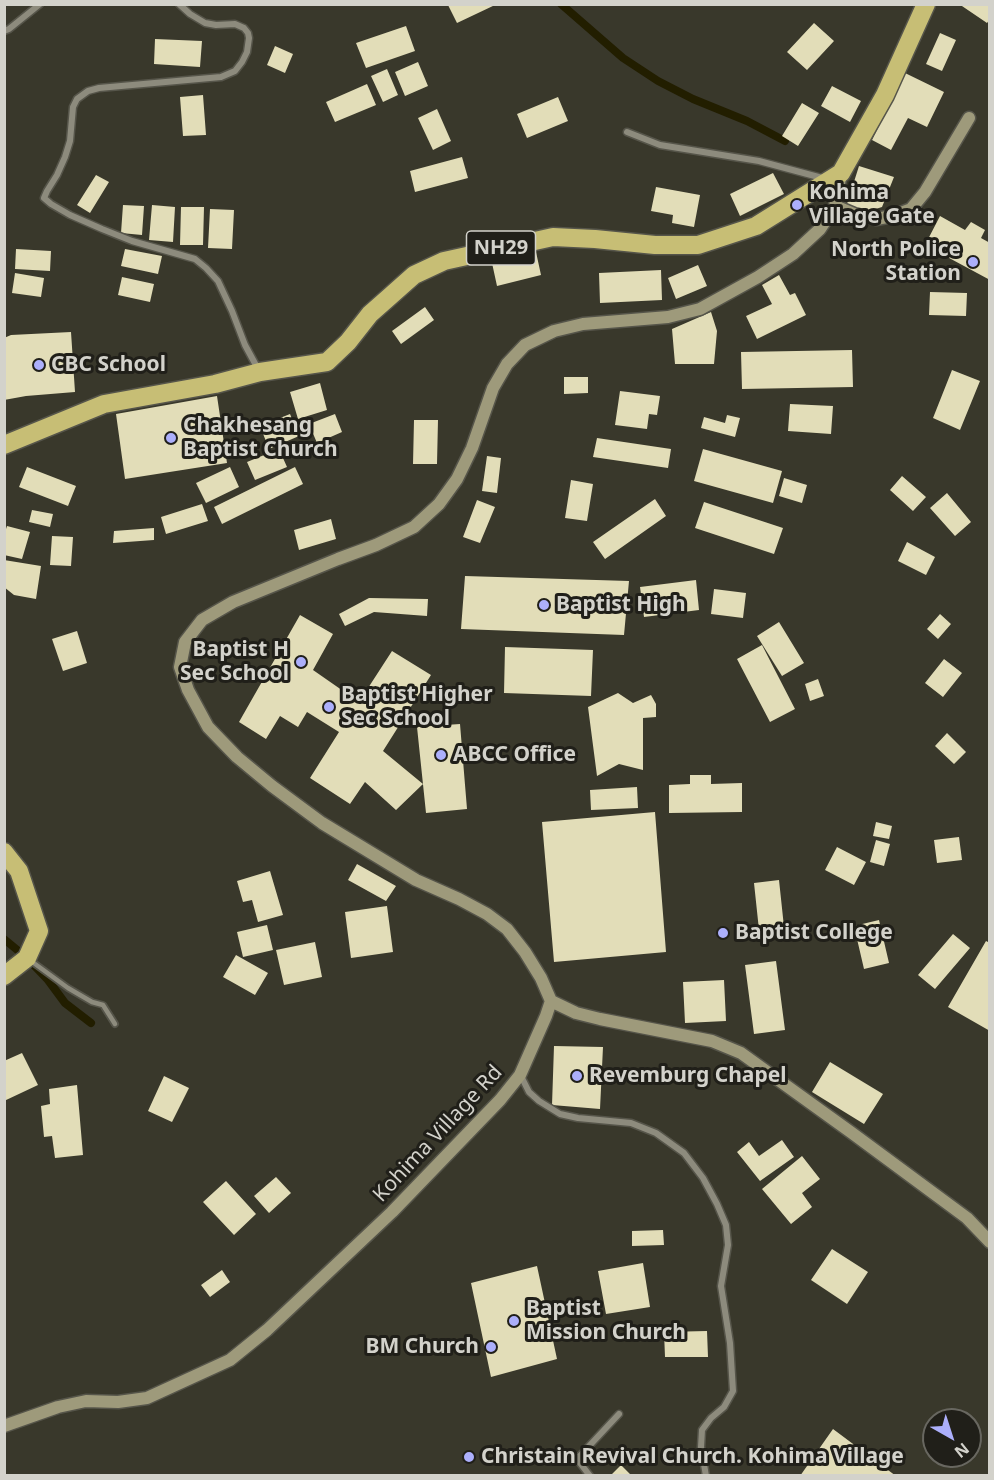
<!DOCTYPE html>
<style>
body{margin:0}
#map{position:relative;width:994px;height:1480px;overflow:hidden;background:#39382b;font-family:"Noto Sans",sans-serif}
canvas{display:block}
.frame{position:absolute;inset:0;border:6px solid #d3d2cb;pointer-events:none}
.north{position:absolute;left:922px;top:1408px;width:60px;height:60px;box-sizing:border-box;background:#201f19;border:2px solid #686760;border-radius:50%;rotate:141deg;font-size:16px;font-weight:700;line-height:24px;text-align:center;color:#d3d2cb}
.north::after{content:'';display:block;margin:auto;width:21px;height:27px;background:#acaffb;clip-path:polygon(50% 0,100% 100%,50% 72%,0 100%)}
</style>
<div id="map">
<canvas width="994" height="1480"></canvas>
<div class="frame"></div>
<div class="north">N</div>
</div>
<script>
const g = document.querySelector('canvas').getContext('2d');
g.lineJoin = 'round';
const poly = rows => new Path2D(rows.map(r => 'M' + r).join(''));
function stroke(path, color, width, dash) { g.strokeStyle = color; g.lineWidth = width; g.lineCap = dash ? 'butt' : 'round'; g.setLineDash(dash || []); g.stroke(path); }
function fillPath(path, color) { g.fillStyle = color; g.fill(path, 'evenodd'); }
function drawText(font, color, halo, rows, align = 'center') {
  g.font = font + ' "Noto Sans",sans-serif'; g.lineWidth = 6; g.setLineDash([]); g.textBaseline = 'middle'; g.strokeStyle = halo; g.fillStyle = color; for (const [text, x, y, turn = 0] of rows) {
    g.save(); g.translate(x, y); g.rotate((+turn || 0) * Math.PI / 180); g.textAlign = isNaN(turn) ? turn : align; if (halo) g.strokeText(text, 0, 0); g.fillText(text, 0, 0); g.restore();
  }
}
const stream = poly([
 [561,4,623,58,658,81,693,99,747,121,785,141],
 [4,939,27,958,48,980,65,1003,91,1023]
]);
const building = poly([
 [959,4,990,4,990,19,987,23],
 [448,5,495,5,457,23],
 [814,23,834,41,807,70,787,52],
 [406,26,415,51,366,68,356,43],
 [940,33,956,40,942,71,926,64],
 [155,39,202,41,200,67,154,64],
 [275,46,293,54,285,73,267,65],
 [418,62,428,86,405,96,395,72],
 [387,69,398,95,383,102,371,76],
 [905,73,944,92,927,127,908,118,891,150,872,140],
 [367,84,376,105,335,122,326,102],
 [832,86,861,101,850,122,821,106],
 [203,95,206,135,183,136,180,97],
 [558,97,568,121,527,138,517,114],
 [802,103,819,113,798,146,782,136],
 [437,109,451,141,433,150,418,118],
 [462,157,468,178,415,192,410,171],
 [859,166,894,177,882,207,866,212,846,207],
 [773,173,784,194,740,216,730,194],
 [96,175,109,182,90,213,77,205],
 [656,187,700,195,694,227,672,223,673,215,651,211],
 [123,205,144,206,142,235,121,233],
 [152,205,175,207,173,242,149,240],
 [181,207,204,207,203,245,180,245],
 [210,209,234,210,232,249,208,248],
 [940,216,965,230,971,222,985,230,981,238,990,243,990,280,925,245],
 [16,249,51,251,50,271,15,269],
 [125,249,162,256,158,274,121,266],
 [536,252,541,275,497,286,492,263],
 [698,265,707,286,676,299,668,278],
 [661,270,662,300,600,303,599,273],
 [15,273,44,278,41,297,12,293],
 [779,275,790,295,795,293,806,315,757,339,746,316,772,304,762,285],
 [122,277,154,284,150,302,118,295],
 [930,292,967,293,966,316,929,315],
 [425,307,434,320,401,344,392,331],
 [711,312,717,331,714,364,675,364,672,329],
 [71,332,75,392,26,396,4,400,4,338,11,335],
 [852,350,853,387,742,389,741,352],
 [952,370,980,381,960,430,933,418],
 [564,377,588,377,588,393,564,394],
 [320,383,327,410,298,419,290,392],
 [620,391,660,396,657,415,649,414,647,429,615,425],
 [217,396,227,463,125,479,116,414],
 [790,404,833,406,831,434,788,431],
 [290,414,299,436,269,449,260,426],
 [335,414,342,432,317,443,309,424],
 [727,415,740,418,735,437,701,428,704,417,725,423],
 [414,420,438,420,437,464,413,464],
 [597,438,671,449,668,468,593,457],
 [279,449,287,467,255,480,247,462],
 [703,449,782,471,773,503,694,481],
 [487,456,501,458,497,493,482,491],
 [27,467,76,486,68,506,19,487],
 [230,467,239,487,206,503,196,483],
 [295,467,303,484,222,524,214,507],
 [902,476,926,497,913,511,890,490],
 [784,478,807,485,802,503,779,496],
 [571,480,593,484,587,521,565,518],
 [947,493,971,522,955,536,930,508],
 [655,499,666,516,605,559,593,542],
 [477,500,495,507,480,543,463,537],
 [704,502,783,528,774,554,695,528],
 [202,504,208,521,166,534,161,517],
 [32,510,53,514,50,527,29,522],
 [331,519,336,539,299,550,294,530],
 [7,526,30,532,22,559,4,555,4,535],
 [154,528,154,540,113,543,114,531],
 [52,536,73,537,71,566,50,565],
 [907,542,935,557,926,575,898,561],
 [4,560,41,566,36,599,14,595,4,587],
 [465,576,629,581,624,635,461,629],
 [696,580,699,610,644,617,640,587],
 [714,589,746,593,743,618,711,614],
 [369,598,428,599,427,616,374,612,345,626,339,614],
 [940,614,951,624,938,639,927,629],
 [300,615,333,634,313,670,359,702,392,651,431,675,383,751,423,784,396,810,365,782,350,804,310,778,339,732,307,712,298,727,280,716,266,739,239,722],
 [779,622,804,663,782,676,757,636],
 [77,631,87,663,63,671,52,639],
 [762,645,795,709,770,722,737,659],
 [505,647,593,650,591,696,504,693],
 [944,659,962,673,943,697,925,683],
 [818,679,824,696,810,701,805,684],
 [618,693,633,703,651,695,656,704,656,717,643,718,643,770,619,764,597,776,588,707],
 [460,724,467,809,426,813,417,727],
 [947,733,966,752,954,764,935,746],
 [690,775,711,775,711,784,742,783,742,812,669,813,669,785,690,784],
 [637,787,638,808,591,810,590,790],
 [655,812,666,952,554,962,542,822],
 [876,822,892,826,889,839,873,836],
 [959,837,962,860,937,863,934,840],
 [876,840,890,844,884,866,870,862],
 [837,847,866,862,854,885,825,870],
 [357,864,396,886,386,901,348,880],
 [270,871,283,915,258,922,252,900,243,902,237,881],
 [779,880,784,927,759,930,754,883],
 [387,906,393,952,351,958,345,912],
 [879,920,889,963,864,969,854,926],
 [267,925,273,950,243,957,237,932],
 [953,934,970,948,935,989,918,975],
 [986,941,990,943,990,1031,948,1007],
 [315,942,322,977,284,985,276,950],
 [236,955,268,973,255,995,223,977],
 [776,961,785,1030,754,1034,745,965],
 [724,980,726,1021,685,1023,683,982],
 [554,1046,603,1047,600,1109,552,1105],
 [22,1053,38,1085,4,1101,4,1061],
 [830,1062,883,1094,864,1124,812,1092],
 [164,1076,189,1088,172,1122,148,1111],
 [77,1085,83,1155,55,1158,52,1136,44,1137,41,1106,50,1104,49,1089],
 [782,1140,794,1157,760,1181,737,1152,749,1142,759,1156],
 [802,1156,820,1179,802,1193,812,1207,791,1224,762,1189],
 [276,1177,291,1193,269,1213,254,1196],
 [226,1181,256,1214,234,1235,203,1202],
 [663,1230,664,1245,632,1246,632,1231],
 [832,1249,868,1272,847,1304,811,1280],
 [643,1263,650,1307,606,1314,598,1271],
 [537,1266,557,1359,491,1377,471,1283],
 [222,1270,230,1282,210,1297,201,1285],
 [707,1331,708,1357,665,1357,664,1332],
 [833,1429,896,1476,800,1476],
 [621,1465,632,1476,610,1476]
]);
const lane = poly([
 [31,961,68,988,92,1002,103,1005,115,1024]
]);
const street = poly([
 [179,4,190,14,205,23,216,25,235,24,244,28,248,33,249,38,247,52,242,62,235,71,221,77,99,88,88,91,77,99,73,107,70,141,65,157,57,175,47,191,44,198,51,204,70,215,102,229,132,241,195,259,206,268,218,281,232,311,245,345,258,369],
 [4,31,9,29,40,4],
 [627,132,660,145,759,161,826,179],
 [521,1076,529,1092,539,1101,560,1114,578,1118,631,1123,656,1133,684,1153,703,1178,717,1204,726,1225,728,1245,721,1286,730,1343,733,1391,724,1407,711,1418,702,1430,701,1447,706,1476],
 [590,1476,577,1459,619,1414]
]);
const secondary = poly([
 [835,206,854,214,876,219,893,216,911,209,925,192,969,118],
 [551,1001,541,978,525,952,507,929,487,914,459,899,416,880,322,823,272,786,237,757,208,727,188,690,180,667,185,642,202,620,233,602,338,559,376,545,414,527,439,504,457,479,472,448,493,388,507,364,525,345,554,331,583,324,668,317,700,309,758,277,793,254,820,229,835,206,841,173],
 [551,1001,576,1013,600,1019,712,1041,741,1053,852,1133,967,1218,990,1242],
 [4,1426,58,1407,86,1401,118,1402,147,1398,230,1360,267,1330,392,1212,500,1100,520,1075,546,1016,551,1001]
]);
const highway = poly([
 [4,445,104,404,215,384,260,372,327,362,348,342,370,314,387,299,414,275,444,261,553,237,595,239,655,245,698,245,756,226,841,173,885,95,926,4],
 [4,852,19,871,39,931,27,958,4,976]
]);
const markers = [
 [797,205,6,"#acaffb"],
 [973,262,6,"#acaffb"],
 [39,365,6,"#acaffb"],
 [171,438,6,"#acaffb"],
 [544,605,6,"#acaffb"],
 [301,662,6,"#acaffb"],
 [329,707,6,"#acaffb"],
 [441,755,6,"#acaffb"],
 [723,933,6,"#acaffb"],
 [577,1076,6,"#acaffb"],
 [514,1321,6,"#acaffb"],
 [491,1347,6,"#acaffb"],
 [469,1457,6,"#acaffb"]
];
const shields = [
 [501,248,69]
];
const shieldNames = [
 ["NH29",501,248]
];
const poiNames = [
 ["Kohima",809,193],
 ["Village Gate",809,217],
 ["North Police",961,250,"right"],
 ["Station",961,274,"right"],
 ["CBC School",51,365],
 ["Chakhesang",183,426],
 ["Baptist Church",183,450],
 ["Baptist High",556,605],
 ["Baptist H",289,650,"right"],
 ["Sec School",289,674,"right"],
 ["Baptist Higher",341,695],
 ["Sec School",341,719],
 ["ABCC Office",453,755],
 ["Baptist College",735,933],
 ["Revemburg Chapel",589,1076],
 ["Baptist",526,1309],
 ["Mission Church",526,1333],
 ["BM Church",479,1347,"right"],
 ["Christain Revival Church. Kohima Village",481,1457]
];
const streetNames = [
 ["Kohima Village Rd",438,1134,-47]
];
stroke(stream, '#221e00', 8);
fillPath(building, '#e2ddb8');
stroke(lane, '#56554a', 8);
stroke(street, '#56554a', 9);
stroke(secondary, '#56554a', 15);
stroke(highway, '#56554a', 21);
stroke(lane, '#8d8b7d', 4.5);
stroke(street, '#8d8b7d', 6);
stroke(secondary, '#9e9a7b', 12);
stroke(highway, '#c7be75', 18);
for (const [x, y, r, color] of markers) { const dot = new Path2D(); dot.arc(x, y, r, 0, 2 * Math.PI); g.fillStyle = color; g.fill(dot); stroke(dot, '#201f19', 2); }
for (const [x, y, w] of shields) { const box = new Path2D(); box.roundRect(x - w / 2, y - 17, w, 34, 4.5); g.fillStyle = '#201f19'; g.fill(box); stroke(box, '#d3d2cb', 1.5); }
drawText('bold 20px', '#d3d2cb', null, shieldNames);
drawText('bold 21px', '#d3d2cb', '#201f19', poiNames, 'left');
drawText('21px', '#d3d2cb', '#201f19', streetNames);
</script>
